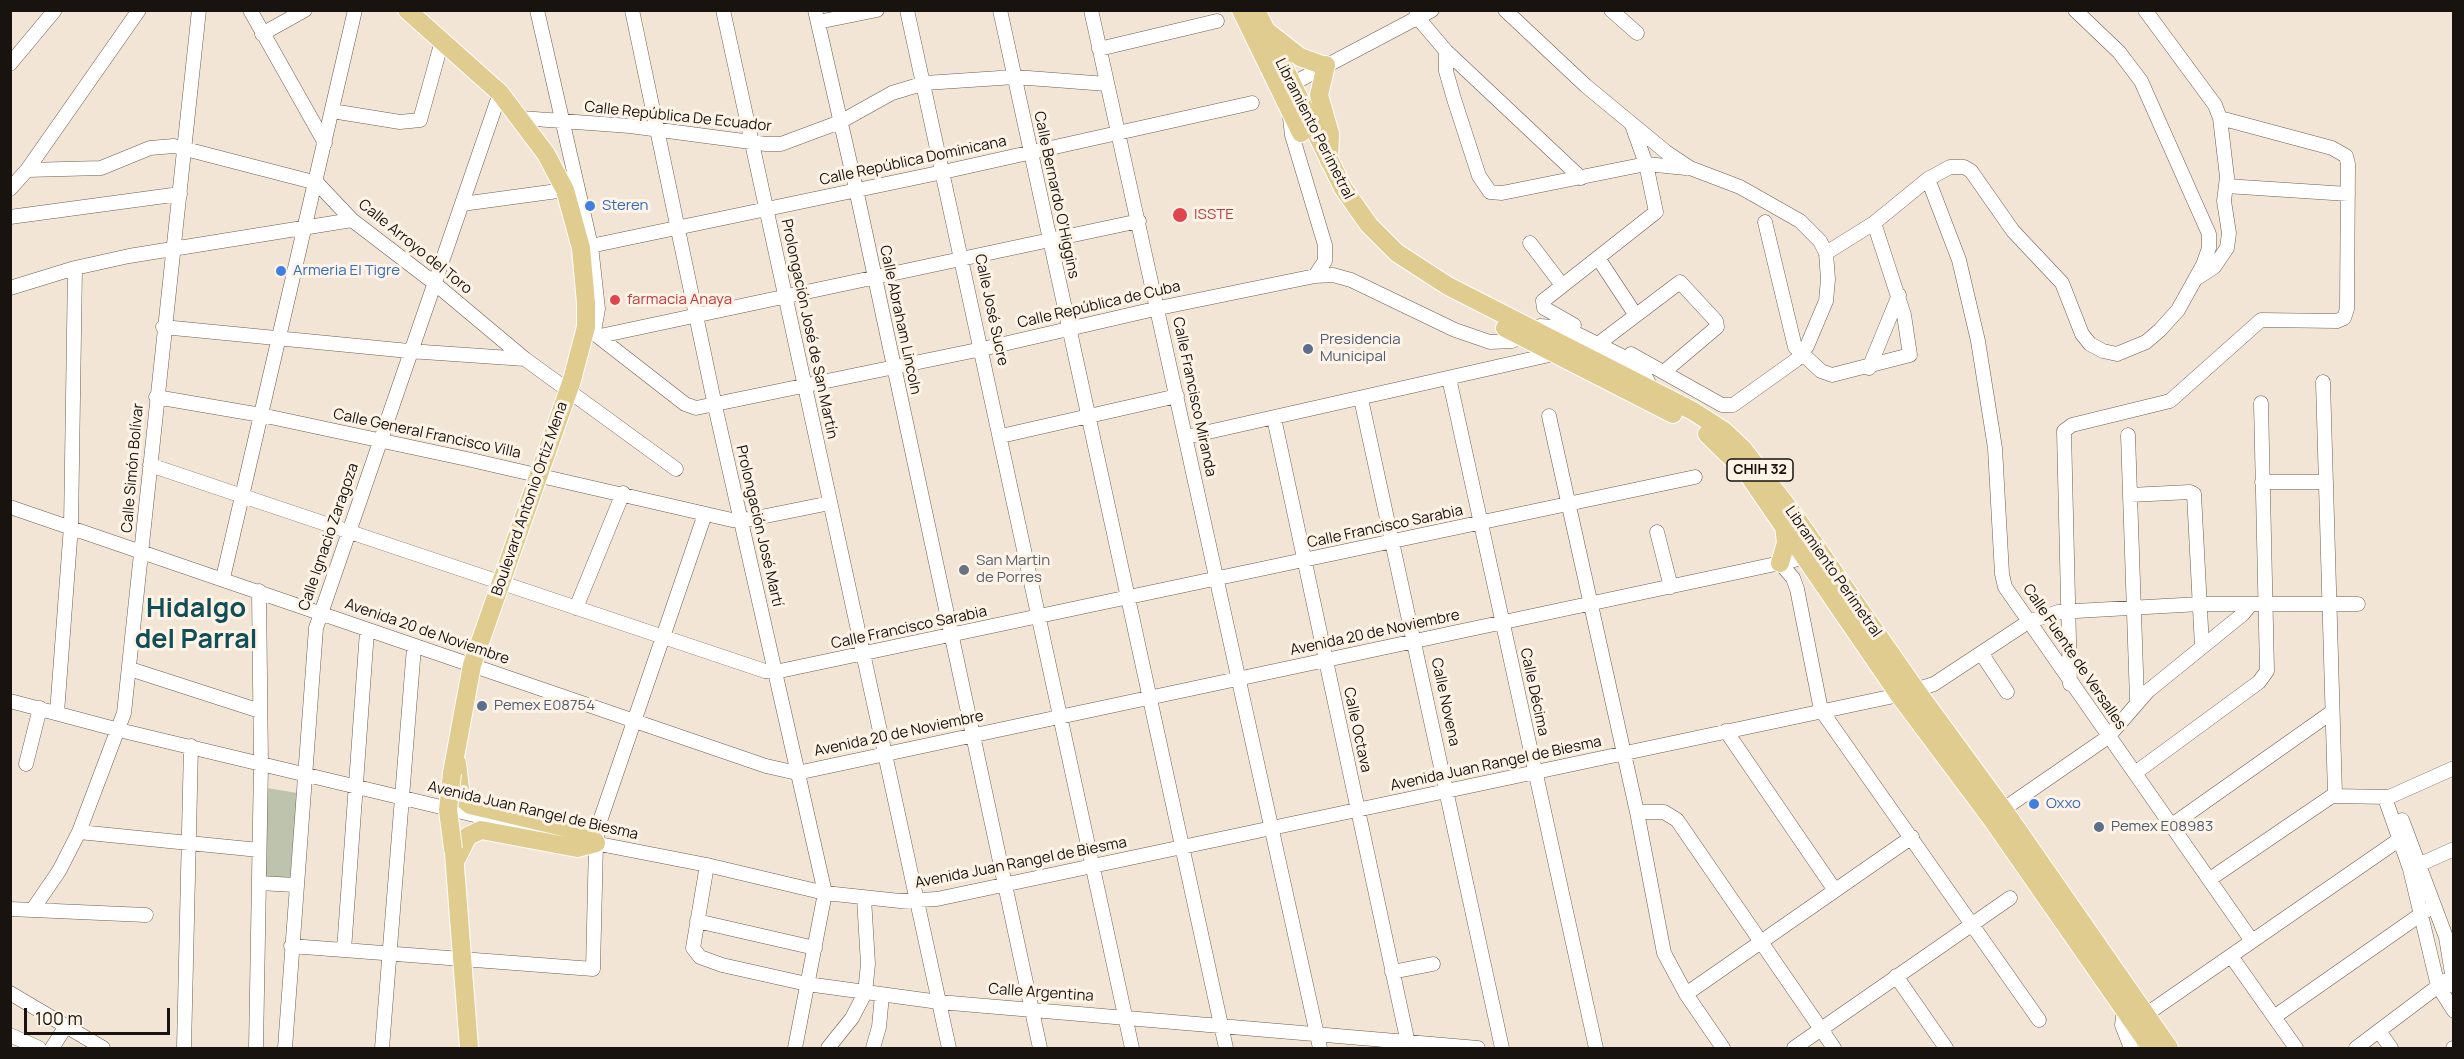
<!DOCTYPE html>
<meta charset="utf-8">
<style>
body{margin:0}
#map{position:relative;width:2464px;height:1059px;overflow:hidden;background:#f3e5d6;font-family:Manrope,sans-serif}
canvas{display:block}
.frame{position:absolute;inset:0;border:12px solid #18130e;pointer-events:none}
.scale{position:absolute;left:24px;top:1008px;width:146px;height:27px;box-sizing:border-box;border:3px solid #18130e;border-top:0;padding-left:8px;font-size:18px;line-height:21px;white-space:nowrap;color:#18130e;-webkit-text-stroke:4px #fef3e7;paint-order:stroke}
</style>
<div id="map">
<canvas width="2464" height="1059"></canvas>
<div class="frame"></div>
<div class="scale">100 m</div>
</div>
<script>
const g = document.querySelector('canvas').getContext('2d');
g.lineJoin = 'round';
function fillPath(path, color) { g.fillStyle = color; g.fill(path, 'evenodd'); }
const poly = rows => new Path2D(rows.map(r => 'M' + r).join(''));
function stroke(path, color, width, dash) { g.strokeStyle = color; g.lineWidth = width; g.lineCap = dash ? 'butt' : 'round'; g.setLineDash(dash || []); g.stroke(path); }
function drawText(font, color, halo, rows, align = 'center') {
  g.font = font + ' Manrope,sans-serif'; g.lineWidth = 6; g.setLineDash([]); g.textBaseline = 'middle'; g.strokeStyle = halo; g.fillStyle = color; for (const [text, x, y, turn = 0] of rows) {
    g.save(); g.translate(x, y); g.rotate((+turn || 0) * Math.PI / 180); g.textAlign = isNaN(turn) ? turn : align; if (halo) g.strokeText(text, 0, 0); g.fillText(text, 0, 0); g.restore();
  }
}
const green = poly([
 [267,788,297,793,290,881,266,880]
]);
const minor = poly([
 [250,10,325,143],
 [537,10,591,246,598,309,594,331],
 [632,10,715,406,825,893,795,1048],
 [723,10,949,1048],
 [815,10,856,189,1040,1048],
 [907,10,1132,1048],
 [1000,10,1226,1048],
 [1091,10,1320,1048],
 [1416,10,1418,18,1446,51,1446,71,1454,99,1479,176,1490,192,1502,193,1646,164,1686,168],
 [1505,10,1586,86,1666,152,1690,168,1740,187,1800,221,1820,241,1826,253,1828,279,1826,301,1807,346,1796,360,1733,405,1722,405,1631,354],
 [1611,10,1637,33],
 [818,22,877,10],
 [262,34,305,10],
 [1099,49,1217,21],
 [1446,51,1581,178],
 [10,64,55,10],
 [1286,87,1432,10],
 [332,111,400,122,420,120,442,41],
 [521,118,630,126,766,144,781,144,840,122,892,93,925,83,1015,77,1107,84],
 [1290,118,1292,135,1325,245,1325,261,1315,276],
 [27,170,101,168,150,148,174,146,317,183,352,220,433,282,525,359,676,469],
 [1928,179,1959,260,1978,341,1995,448,2002,574,2005,587,2252,941],
 [2226,186,2348,194],
 [10,189,27,170,139,10],
 [462,204,565,190],
 [10,217,180,194],
 [1765,222,1795,347,1821,371,1832,375,1910,355,1904,315,1874,223],
 [1530,243,1562,285],
 [581,248,943,172,1252,103],
 [1826,253,1874,223,1928,179,1950,167,1964,167,1971,171,2013,231,2062,283,2082,334,2090,344,2103,351,2117,354,2146,342,2160,330,2178,310,2203,265,2209,248,2209,234,2141,81,2119,52,2075,10],
 [1598,258,1635,314],
 [2197,278,2214,267,2227,248,2229,233,2224,201,2227,177,2220,118],
 [10,288,75,268,129,256,352,220],
 [1574,325,1544,308,1543,301,1656,212,1646,164,1632,125],
 [163,327,409,351,525,359],
 [586,327,685,404,696,408,982,349,1159,308,1315,276,1333,275,1351,280,1455,330,1490,342,1512,341,1540,326,1565,328,1632,361,1643,372,1652,389],
 [600,336,1139,221],
 [1598,344,1680,282,1716,321,1717,327,1665,371],
 [1869,368,1899,295],
 [1449,378,1596,1048],
 [2323,382,2335,795],
 [156,397,261,415,467,459,732,520,751,519,830,503],
 [1361,399,1502,1048],
 [1549,416,1637,812,1664,953,1686,994,1723,1048],
 [1274,418,1409,1048],
 [2128,435,2137,701],
 [1001,436,1177,396],
 [1186,437,1558,353],
 [150,465,765,671,775,672,1695,477],
 [2262,482,2326,482],
 [2130,495,2190,492,2194,494,2202,647],
 [10,507,766,766,797,773,1813,556],
 [1657,532,1671,587],
 [1780,563,1793,578,1797,589,1821,710,2039,1020],
 [223,578,355,10],
 [576,608,623,493],
 [1981,653,2007,692],
 [130,669,260,711],
 [2070,684,2064,431,2072,425,2170,401,2261,320,2337,321,2344,318,2347,309,2348,164,2346,156,2332,148,2220,118,2215,105,2145,10],
 [10,701,119,730,558,835],
 [57,713,71,526,75,268],
 [1726,731,1834,889],
 [26,764,40,708],
 [2135,773,2259,682,2267,671,2261,403],
 [2385,798,2410,869,2438,986,2454,1011],
 [1637,812,1664,812,1677,820,1834,1048],
 [1995,815,2108,737,2148,691,2243,614,2251,604],
 [2402,820,2446,937,2454,986],
 [2172,825,2332,712],
 [79,832,259,850],
 [589,842,707,865,825,893,900,901,937,899,1899,695,1934,684,2028,622,2058,612,2200,604,2358,604],
 [707,865,693,948,700,957,722,965,807,984,939,1002,1478,1048],
 [2414,867,2454,849],
 [2210,879,2332,796,2389,797,2454,768],
 [259,883,295,885],
 [10,909,146,915],
 [33,909,59,871,79,832,124,713,199,10],
 [697,921,815,948],
 [291,946,593,969,596,843,600,821,705,514],
 [344,950,367,631],
 [2231,956,2296,1048],
 [1392,972,1433,964],
 [1896,976,1946,1048],
 [10,993,103,1048],
 [1686,994,1912,837],
 [2124,1009,2122,1025,2131,1048],
 [2274,1017,2427,910],
 [2138,1020,2400,839],
 [2379,1031,2391,1048],
 [10,1035,39,1048],
 [52,1048,66,1026],
 [184,1048,191,746],
 [256,1048,261,765,259,591],
 [285,1048,316,628,500,93],
 [382,1048,414,647],
 [828,1048,852,1018,865,993,868,964,864,898],
 [873,1048,879,1027,882,995],
 [1794,1048,2010,898],
 [2356,1048,2445,981],
 [2453,1048,2454,1048]
]);
const major = poly([
 [407,10,500,93,546,154,565,190,581,248,586,303,586,327,572,380],
 [1241,10,1301,133],
 [1256,10,1343,188,1369,225,1397,253,1448,286,1693,411,1724,431,1743,449,1794,515,1916,690,2003,809,2169,1048],
 [1268,32,1300,57,1325,66],
 [1326,65,1319,95,1330,134,1329,161],
 [1505,328,1673,414],
 [1707,434,1747,473,1899,695,1991,818,2151,1048],
 [1780,563,1786,543,1784,525],
 [452,773,472,665,564,403],
 [454,853,469,1048],
 [455,862,468,836,481,830,577,848,596,843,590,835,580,831,470,805,463,799,460,789,457,763]
]);
const majorBridge = poly([
 [564,403,572,380],
 [452,773,448,810,453,849]
]);
const markers = [
 [590,206,6,"#3f7fe0"],
 [1180,215,8,"#e0444e"],
 [281,271,6,"#3f7fe0"],
 [615,300,6,"#e0444e"],
 [1308,349,6,"#5c6f8a"],
 [964,570,6,"#6b7280"],
 [482,706,6,"#5c6f8a"],
 [2034,804,6,"#3f7fe0"],
 [2099,827,6,"#5c6f8a"]
];
const shields = [
 [1760,470,66]
];
const shieldNames = [
 ["CHIH 32",1760,470]
];
const streetNames = [
 ["Calle República De Ecuador",678,117,6],
 ["Libramiento Perimetral",1314,129,63],
 ["Calle República Dominicana",913,161,-12],
 ["Calle Bernardo O'Higgins",1056,195,78],
 ["Calle Arroyo del Toro",415,247,39],
 ["Calle República de Cuba",1099,305,-13],
 ["Calle José Sucre",991,310,78],
 ["Calle Abraham Lincoln",900,320,78],
 ["Prolongación José de San Martín",809,329,78],
 ["Calle Francisco Miranda",1194,397,78],
 ["Calle General Francisco Villa",427,434,12],
 ["Calle Simón Bolívar",133,468,-85],
 ["Boulevard Antonio Ortiz Mena",530,499,-71],
 ["Prolongación José Martí",759,526,77],
 ["Calle Francisco Sarabia",1385,527,-12],
 ["Calle Ignacio Zaragoza",329,537,-71],
 ["Libramiento Perimetral",1833,572,55],
 ["Calle Francisco Sarabia",909,628,-12],
 ["Avenida 20 de Noviembre",427,632,19],
 ["Avenida 20 de Noviembre",1375,633,-12],
 ["Calle Fuente de Versalles",2074,657,56],
 ["Calle Décima",1534,692,78],
 ["Calle Novena",1445,702,78],
 ["Calle Octava",1357,730,78],
 ["Avenida 20 de Noviembre",899,734,-12],
 ["Avenida Juan Rangel de Biesma",1496,764,-12],
 ["Avenida Juan Rangel de Biesma",533,811,13],
 ["Avenida Juan Rangel de Biesma",1021,863,-11],
 ["Calle Argentina",1041,993,4]
];
const shopNames = [
 ["Steren",602,206],
 ["Armeria El Tigre",293,271],
 ["Oxxo",2046,804]
];
const healthNames = [
 ["ISSTE",1194,215],
 ["farmacia Anaya",627,300]
];
const serviceNames = [
 ["Presidencia",1320,340],
 ["Municipal",1320,357],
 ["Pemex E08754",494,706],
 ["Pemex E08983",2111,827]
];
const worshipNames = [
 ["San Martin",976,561],
 ["de Porres",976,578]
];
const townNames = [
 ["Hidalgo",196,609],
 ["del Parral",196,640]
];
fillPath(green, '#bdc3ac');
stroke(minor, '#6b5f52', 15);
stroke(major, '#fff', 20);
stroke(minor, '#fff', 14);
stroke(major, '#e0cc8f', 18);
stroke(majorBridge, '#fff', 20, []);
stroke(majorBridge, '#e0cc8f', 18);
for (const [x, y, r, color] of markers) { const dot = new Path2D(); dot.arc(x, y, r, 0, 2 * Math.PI); g.fillStyle = color; g.fill(dot); stroke(dot, '#fef3e7', 2); }
for (const [x, y, w] of shields) { const box = new Path2D(); box.roundRect(x - w / 2, y - 11, w, 22, 4.5); g.fillStyle = '#fef3e7'; g.fill(box); stroke(box, '#18130e', 1.5); }
drawText('bold 14px', '#18130e', null, shieldNames);
drawText('15px', '#18130e', '#fef3e7', streetNames);
drawText('15px', '#366cbe', '#fef3e7', shopNames, 'left');
drawText('15px', '#be3a42', '#fef3e7', healthNames, 'left');
drawText('15px', '#4e5e75', '#fef3e7', serviceNames, 'left');
drawText('15px', '#5b616d', '#fef3e7', worshipNames, 'left');
drawText('bold 27px', '#114e55', '#fef3e7', townNames);
</script>
